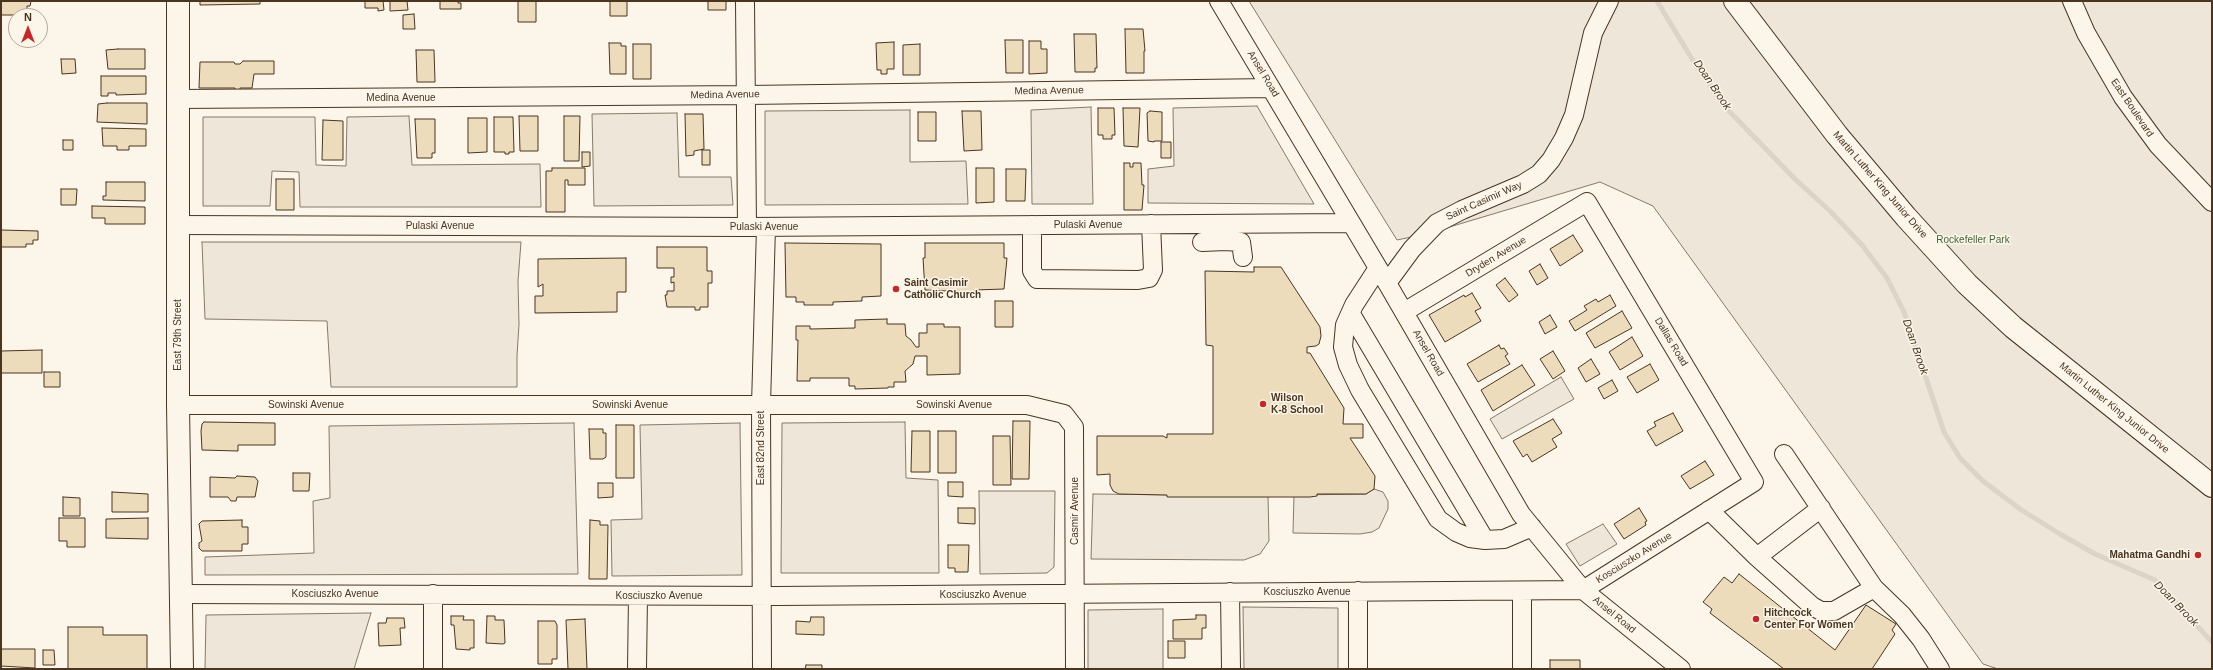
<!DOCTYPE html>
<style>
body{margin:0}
#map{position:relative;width:2213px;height:670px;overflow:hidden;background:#fbf6e9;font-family:Arial,sans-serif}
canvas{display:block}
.frame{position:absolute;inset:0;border:2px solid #4a3520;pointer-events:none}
.north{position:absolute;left:8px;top:8px;width:40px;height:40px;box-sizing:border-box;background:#fbf6e9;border:1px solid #b4a999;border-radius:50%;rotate:0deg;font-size:11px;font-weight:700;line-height:16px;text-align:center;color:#4a3520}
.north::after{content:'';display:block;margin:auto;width:14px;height:18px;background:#c62828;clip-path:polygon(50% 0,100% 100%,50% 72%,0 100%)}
</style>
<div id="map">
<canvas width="2213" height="670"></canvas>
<div class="frame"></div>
<div class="north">N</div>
</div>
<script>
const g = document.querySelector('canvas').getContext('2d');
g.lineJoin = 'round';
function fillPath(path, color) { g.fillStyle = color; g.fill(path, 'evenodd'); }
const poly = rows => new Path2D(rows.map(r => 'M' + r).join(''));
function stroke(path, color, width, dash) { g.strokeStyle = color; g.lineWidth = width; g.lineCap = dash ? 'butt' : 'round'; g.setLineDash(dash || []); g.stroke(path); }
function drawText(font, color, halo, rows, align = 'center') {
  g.font = font + ' Arial,sans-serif'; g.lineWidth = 3; g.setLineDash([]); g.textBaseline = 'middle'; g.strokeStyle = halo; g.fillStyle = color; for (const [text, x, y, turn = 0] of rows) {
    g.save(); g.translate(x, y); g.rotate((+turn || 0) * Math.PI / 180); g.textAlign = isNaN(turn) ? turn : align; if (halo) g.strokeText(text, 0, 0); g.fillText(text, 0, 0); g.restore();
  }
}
const green = poly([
 [1249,1,2212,1,2212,669,1998,669,1983,664,1653,206,1600,182,1426,234,1397,240,1249,1],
 [1257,106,1314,204,1148,203,1148,169,1174,166,1173,108,1257,106],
 [1091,107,1093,204,1032,204,1031,110,1091,107],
 [910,110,910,162,966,161,968,204,765,205,765,111,910,110],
 [677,113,679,177,731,177,733,205,594,206,592,114,677,113],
 [409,116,412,165,540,164,541,207,300,207,299,172,272,171,270,206,203,206,203,117,315,117,316,165,346,166,347,117,409,116],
 [202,242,521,242,518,281,519,324,517,356,517,387,331,387,327,321,205,319,202,242],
 [1561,377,1574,399,1502,439,1490,419,1561,377],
 [905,422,906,478,938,480,939,573,781,573,782,423,905,422],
 [574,423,578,574,205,575,205,557,314,553,313,501,330,498,329,426,574,423],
 [740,423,742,575,612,576,611,520,642,519,640,425,740,423],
 [1374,489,1383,492,1388,501,1388,509,1379,528,1372,532,1360,534,1293,533,1294,495,1366,494,1374,489],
 [979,491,1055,491,1054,567,1047,573,980,574,979,491],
 [1093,494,1268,496,1269,541,1260,554,1244,560,1091,559,1093,494],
 [1603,524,1617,544,1580,566,1566,544,1603,524],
 [1243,607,1338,608,1338,669,1244,669,1243,607],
 [1163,609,1163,669,1088,669,1088,610,1163,609],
 [371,613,354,669,205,669,206,615,371,613]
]);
const stream = poly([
 [1657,1,1692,59,1724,106,1795,179,1830,211,1862,245,1887,278,1904,312,1944,432,1960,458,1983,481,2020,509,2060,534,2095,554,2155,580,2212,642]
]);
const building = poly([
 [1,1,31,1,30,6,27,6,27,15,1,15,1,1],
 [200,1,260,1,260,4,200,5,200,1],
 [365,1,383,1,384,10,378,11,378,8,365,8,365,1],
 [390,1,407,1,408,10,390,11,390,1],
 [440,1,458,1,458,3,461,3,461,9,440,9,440,1],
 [518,1,536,1,536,22,518,22,518,1],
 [610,1,627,1,627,16,610,16,610,1],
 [708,1,726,1,726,10,708,10,708,1],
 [414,14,415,29,403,29,403,15,414,14],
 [1125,29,1143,29,1145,51,1144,51,1144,73,1126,73,1125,29],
 [1074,34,1096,34,1097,68,1095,68,1095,72,1075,72,1074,34],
 [1005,40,1023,40,1023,73,1006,73,1005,40],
 [1029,41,1041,41,1041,49,1047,49,1047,73,1029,74,1029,41],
 [894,42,894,69,887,69,887,74,881,74,881,70,877,70,876,43,894,42],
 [609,43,621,43,621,46,626,46,626,74,610,74,609,43],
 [633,44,651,44,651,79,633,79,633,44],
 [920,44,920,75,903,75,903,45,920,44],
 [118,49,145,49,145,69,108,69,106,50,118,49],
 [416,50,434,50,435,82,417,82,416,50],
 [61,59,75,59,76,73,62,74,61,59],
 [243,61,274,61,274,74,254,74,252,88,240,88,240,90,235,90,235,88,199,88,200,62,234,62,235,64,240,64,243,61],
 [101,76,146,76,146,94,116,95,116,93,108,93,108,96,101,96,101,76],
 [107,103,147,103,147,124,97,122,98,104,107,103],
 [1098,108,1114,108,1115,135,1112,135,1112,139,1103,139,1103,135,1098,135,1098,108],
 [1123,108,1140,108,1138,147,1124,146,1123,108],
 [962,111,981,111,982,150,964,151,962,111],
 [1150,111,1162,112,1162,141,1154,141,1154,142,1148,141,1147,113,1150,111],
 [918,112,936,112,936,141,918,141,918,112],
 [685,114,703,114,704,149,694,151,694,155,686,156,685,114],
 [519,116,538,116,538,151,520,151,519,116],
 [564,116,580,116,579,161,564,161,564,116],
 [494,117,513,117,514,152,509,152,509,154,505,154,505,152,494,152,494,117],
 [468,118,487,118,487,152,468,153,468,118],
 [415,119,435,119,435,153,432,153,432,158,417,158,415,119],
 [323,120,343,121,343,160,322,160,323,120],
 [102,128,146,129,146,146,129,146,129,150,117,150,117,146,103,146,102,128],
 [63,140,73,140,73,150,63,150,63,140],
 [1161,142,1171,142,1171,158,1161,158,1161,142],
 [702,150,710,150,710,165,702,165,702,150],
 [582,152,590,152,590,166,582,167,582,152],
 [1124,163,1130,163,1130,167,1133,167,1133,163,1141,163,1142,185,1144,185,1142,210,1124,210,1124,163],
 [552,168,585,168,585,185,568,185,568,180,565,180,565,212,546,212,546,171,552,171,552,168],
 [976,168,994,168,994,202,976,203,976,168],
 [1006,169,1026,169,1025,201,1006,201,1006,169],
 [276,179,294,179,294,210,276,210,276,179],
 [106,182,145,182,145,201,103,200,103,196,106,196,106,182],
 [61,189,77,189,76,205,61,205,61,189],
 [92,206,145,207,145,224,105,224,105,218,92,218,92,206],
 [1,230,38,231,38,240,33,240,33,244,26,244,26,247,1,247,1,230],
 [1573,235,1583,251,1560,266,1550,249,1573,235],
 [785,243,881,244,881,296,862,297,862,301,833,302,833,305,804,305,804,302,796,302,796,297,786,297,785,243],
 [925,243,1004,243,1004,258,1007,258,1004,289,975,290,974,292,925,290,923,258,925,258,925,243],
 [657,247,707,247,707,271,712,271,712,283,708,283,708,307,700,307,700,310,695,310,695,307,667,307,665,295,667,295,667,291,674,291,674,282,671,283,671,277,674,277,674,268,657,268,657,247],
 [626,258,626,292,617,292,617,312,535,313,535,296,543,296,543,284,538,287,538,259,626,258],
 [1540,264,1548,278,1537,285,1529,271,1540,264],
 [1254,267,1281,267,1320,327,1321,336,1319,344,1316,346,1307,347,1307,353,1310,353,1344,408,1343,424,1363,424,1363,438,1350,438,1375,476,1374,489,1366,494,1317,494,1317,496,1310,497,1167,497,1167,495,1119,494,1113,491,1110,485,1110,474,1097,475,1097,436,1163,436,1167,438,1167,434,1213,434,1213,346,1206,345,1205,271,1254,272,1254,267],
 [1505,278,1518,295,1509,302,1496,285,1505,278],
 [1472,293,1481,308,1475,311,1481,321,1445,342,1429,315,1464,295,1465,297,1472,293],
 [1610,295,1616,306,1575,331,1569,321,1587,310,1584,306,1596,299,1598,302,1610,295],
 [995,301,1013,301,1013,327,995,327,995,301],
 [1622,311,1632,328,1595,348,1586,333,1622,311],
 [1550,315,1557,327,1545,334,1539,322,1550,315],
 [887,319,887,324,905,324,906,336,911,340,916,347,919,347,919,333,927,333,927,324,944,324,944,327,960,327,960,374,927,375,927,356,915,356,913,364,905,371,906,382,894,382,894,387,888,387,888,388,855,389,855,386,849,386,849,378,810,378,810,381,797,381,798,340,796,340,796,326,810,326,810,329,855,328,855,320,887,319],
 [1632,337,1643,356,1620,370,1609,352,1632,337],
 [1499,345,1501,349,1504,348,1508,354,1505,356,1510,364,1478,382,1467,364,1499,345],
 [42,350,42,373,1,373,1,351,42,350],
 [1553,351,1565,371,1553,379,1540,359,1553,351],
 [1591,359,1600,374,1586,382,1578,368,1591,359],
 [1650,364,1659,380,1637,393,1627,377,1650,364],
 [1522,365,1535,385,1493,411,1481,390,1522,365],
 [44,372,60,372,60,387,44,387,44,372],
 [1612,380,1618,391,1604,399,1598,388,1612,380],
 [1673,413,1683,431,1656,446,1647,431,1656,426,1654,422,1673,413],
 [1553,419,1562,433,1552,439,1557,447,1532,462,1527,454,1523,457,1513,441,1553,419],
 [1013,421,1030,421,1029,479,1012,479,1013,421],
 [204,422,275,423,275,445,238,445,238,451,202,450,201,431,202,424,204,422],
 [616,425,634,425,634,478,616,478,616,425],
 [589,429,603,429,603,433,606,433,606,457,603,459,590,459,589,429],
 [912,431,930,431,930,472,911,472,912,431],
 [938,431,956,431,956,473,938,473,938,431],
 [993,436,1010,436,1011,485,993,485,993,436],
 [1705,461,1714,475,1690,489,1681,476,1705,461],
 [293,473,310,473,309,491,293,491,293,473],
 [237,476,255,477,258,481,255,497,237,497,236,501,231,501,228,497,210,497,210,477,235,478,237,476],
 [948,482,963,482,963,497,948,496,948,482],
 [598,483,613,483,613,497,598,498,598,483],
 [112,492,148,494,148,512,112,512,112,492],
 [63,497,80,498,80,516,63,516,63,497],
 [958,508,975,508,975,524,958,523,958,508],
 [1639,508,1647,521,1645,522,1646,525,1624,539,1614,524,1639,508],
 [59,518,85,518,85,547,67,547,67,541,59,541,59,518],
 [148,518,148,539,106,538,106,519,148,518],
 [242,520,242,527,248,527,248,544,242,544,242,551,202,551,199,548,199,543,202,541,199,524,202,521,242,520],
 [590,520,600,521,600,525,608,525,607,579,589,579,590,520],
 [948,545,969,545,968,572,955,572,955,568,948,568,948,545],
 [1739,574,1835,650,1866,605,1896,624,1892,630,1895,634,1872,669,1784,669,1710,613,1712,609,1703,602,1724,577,1732,583,1739,574],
 [1196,615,1206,615,1206,628,1202,628,1202,639,1173,639,1173,620,1196,619,1196,615],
 [451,616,464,616,463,620,474,620,474,648,470,648,470,650,456,649,454,625,451,625,451,616],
 [487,616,495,616,495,620,504,620,505,643,503,644,486,643,487,616],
 [811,617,824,617,824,635,796,634,796,621,810,622,811,617],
 [387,618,404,618,405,628,400,628,401,645,379,646,378,623,386,623,387,618],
 [585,619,587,669,568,669,566,620,585,619],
 [538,621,555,621,557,625,557,659,552,659,552,664,538,664,538,621],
 [68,627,103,627,103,635,147,635,147,669,68,669,68,627],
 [1168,641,1185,641,1185,658,1168,658,1168,641],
 [1,649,35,649,35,668,1,666,1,649],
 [43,650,54,650,55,665,43,665,43,650],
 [1550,660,1580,660,1580,669,1550,669,1550,660],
 [806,665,822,665,822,669,805,669,806,665]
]);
const minor = poly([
 [745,1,747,227],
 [1219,1,1387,283,1521,514,1583,590,1681,669],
 [2072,1,2086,33,2123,97,2158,145,2212,202],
 [178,99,747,95,1271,88],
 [1224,224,1225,241,1241,242,1243,257],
 [178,225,747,227,1350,223],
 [1032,225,1032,271,1037,279,1138,280,1149,278,1153,270,1151,224],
 [1202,242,1225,241],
 [1378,268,1354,305,1345,325,1343,347,1348,365,1360,390,1438,519,1456,532,1470,538,1485,540,1504,539,1532,527],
 [1387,283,1412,249,1437,223,1462,210,1523,184,1539,174,1551,160,1564,138,1574,115,1593,33,1609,1],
 [1351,314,1485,540],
 [178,405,1027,405,1064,414,1074,427,1075,669],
 [1784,454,1874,588,1902,615,1921,639,1940,669],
 [1821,508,1757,557,1812,606,1821,611,1834,611,1874,588],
 [1709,510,1757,557],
 [1522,591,1522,669],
 [1230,592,1231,669],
 [182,594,776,596,1583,590,1754,482,1587,202,1404,312],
 [433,594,433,669],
 [637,669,638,596],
 [762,669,761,405,766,227],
 [1358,669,1358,591]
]);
const major = poly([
 [178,1,178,405,182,669],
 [1735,1,1837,135,1906,217,1967,284,2013,327,2212,486]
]);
const markers = [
 [896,289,4,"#c62828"],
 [1263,404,4,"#c62828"],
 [2198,555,4,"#c62828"],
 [1756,619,4,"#c62828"]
];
const streetNames = [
 ["Ansel Road",1263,74,59],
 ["Medina Avenue",1049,91,-1],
 ["Medina Avenue",725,95,-1],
 ["Medina Avenue",401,98],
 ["East Boulevard",2132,108,56],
 ["Martin Luther King Junior Drive",1880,185,49],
 ["Saint Casimir Way",1484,201,-24],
 ["Pulaski Avenue",1088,225],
 ["Pulaski Avenue",440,226],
 ["Pulaski Avenue",764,227],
 ["Dryden Avenue",1496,257,-31],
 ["East 79th Street",178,335,-90],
 ["Dallas Road",1671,342,59],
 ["Ansel Road",1428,353,60],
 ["Sowinski Avenue",306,405],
 ["Sowinski Avenue",630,405],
 ["Sowinski Avenue",954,405],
 ["Martin Luther King Junior Drive",2114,408,39],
 ["East 82nd Street",761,448,-90],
 ["Casmir Avenue",1075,511,-90],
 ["Kosciuszko Avenue",1634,558,-32],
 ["Kosciuszko Avenue",1307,592],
 ["Kosciuszko Avenue",335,594],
 ["Kosciuszko Avenue",983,595],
 ["Kosciuszko Avenue",659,596],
 ["Ansel Road",1614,615,39]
];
const parkNames = [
 ["Rockefeller Park",1973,240]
];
const poiNames = [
 ["Saint Casimir",904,283],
 ["Catholic Church",904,295],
 ["Wilson",1271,398],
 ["K-8 School",1271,410],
 ["Mahatma Gandhi",2190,555,"right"],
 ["Hitchcock",1764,613],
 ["Center For Women",1764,625]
];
const waterNames = [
 ["Doan Brook",1712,85,56],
 ["Doan Brook",1915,347,71],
 ["Doan Brook",2176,604,46]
];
fillPath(green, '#ede6d9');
stroke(green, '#887966', 1);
stroke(stream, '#dcd4c6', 5);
fillPath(building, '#ecdcbc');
stroke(building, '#4a3520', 1);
stroke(minor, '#4a3520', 20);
stroke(major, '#4a3520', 24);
stroke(minor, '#fbf6e9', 18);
stroke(major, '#fbf6e9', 22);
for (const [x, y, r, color] of markers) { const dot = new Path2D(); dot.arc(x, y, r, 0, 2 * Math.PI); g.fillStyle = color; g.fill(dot); stroke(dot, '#fbf6e9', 1.5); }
drawText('10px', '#4a3520', '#fbf6e9', streetNames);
drawText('10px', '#436837', '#fbf6e9', parkNames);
drawText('bold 10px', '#4a3520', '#fbf6e9', poiNames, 'left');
drawText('italic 11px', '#4a3520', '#fbf6e9', waterNames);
</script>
